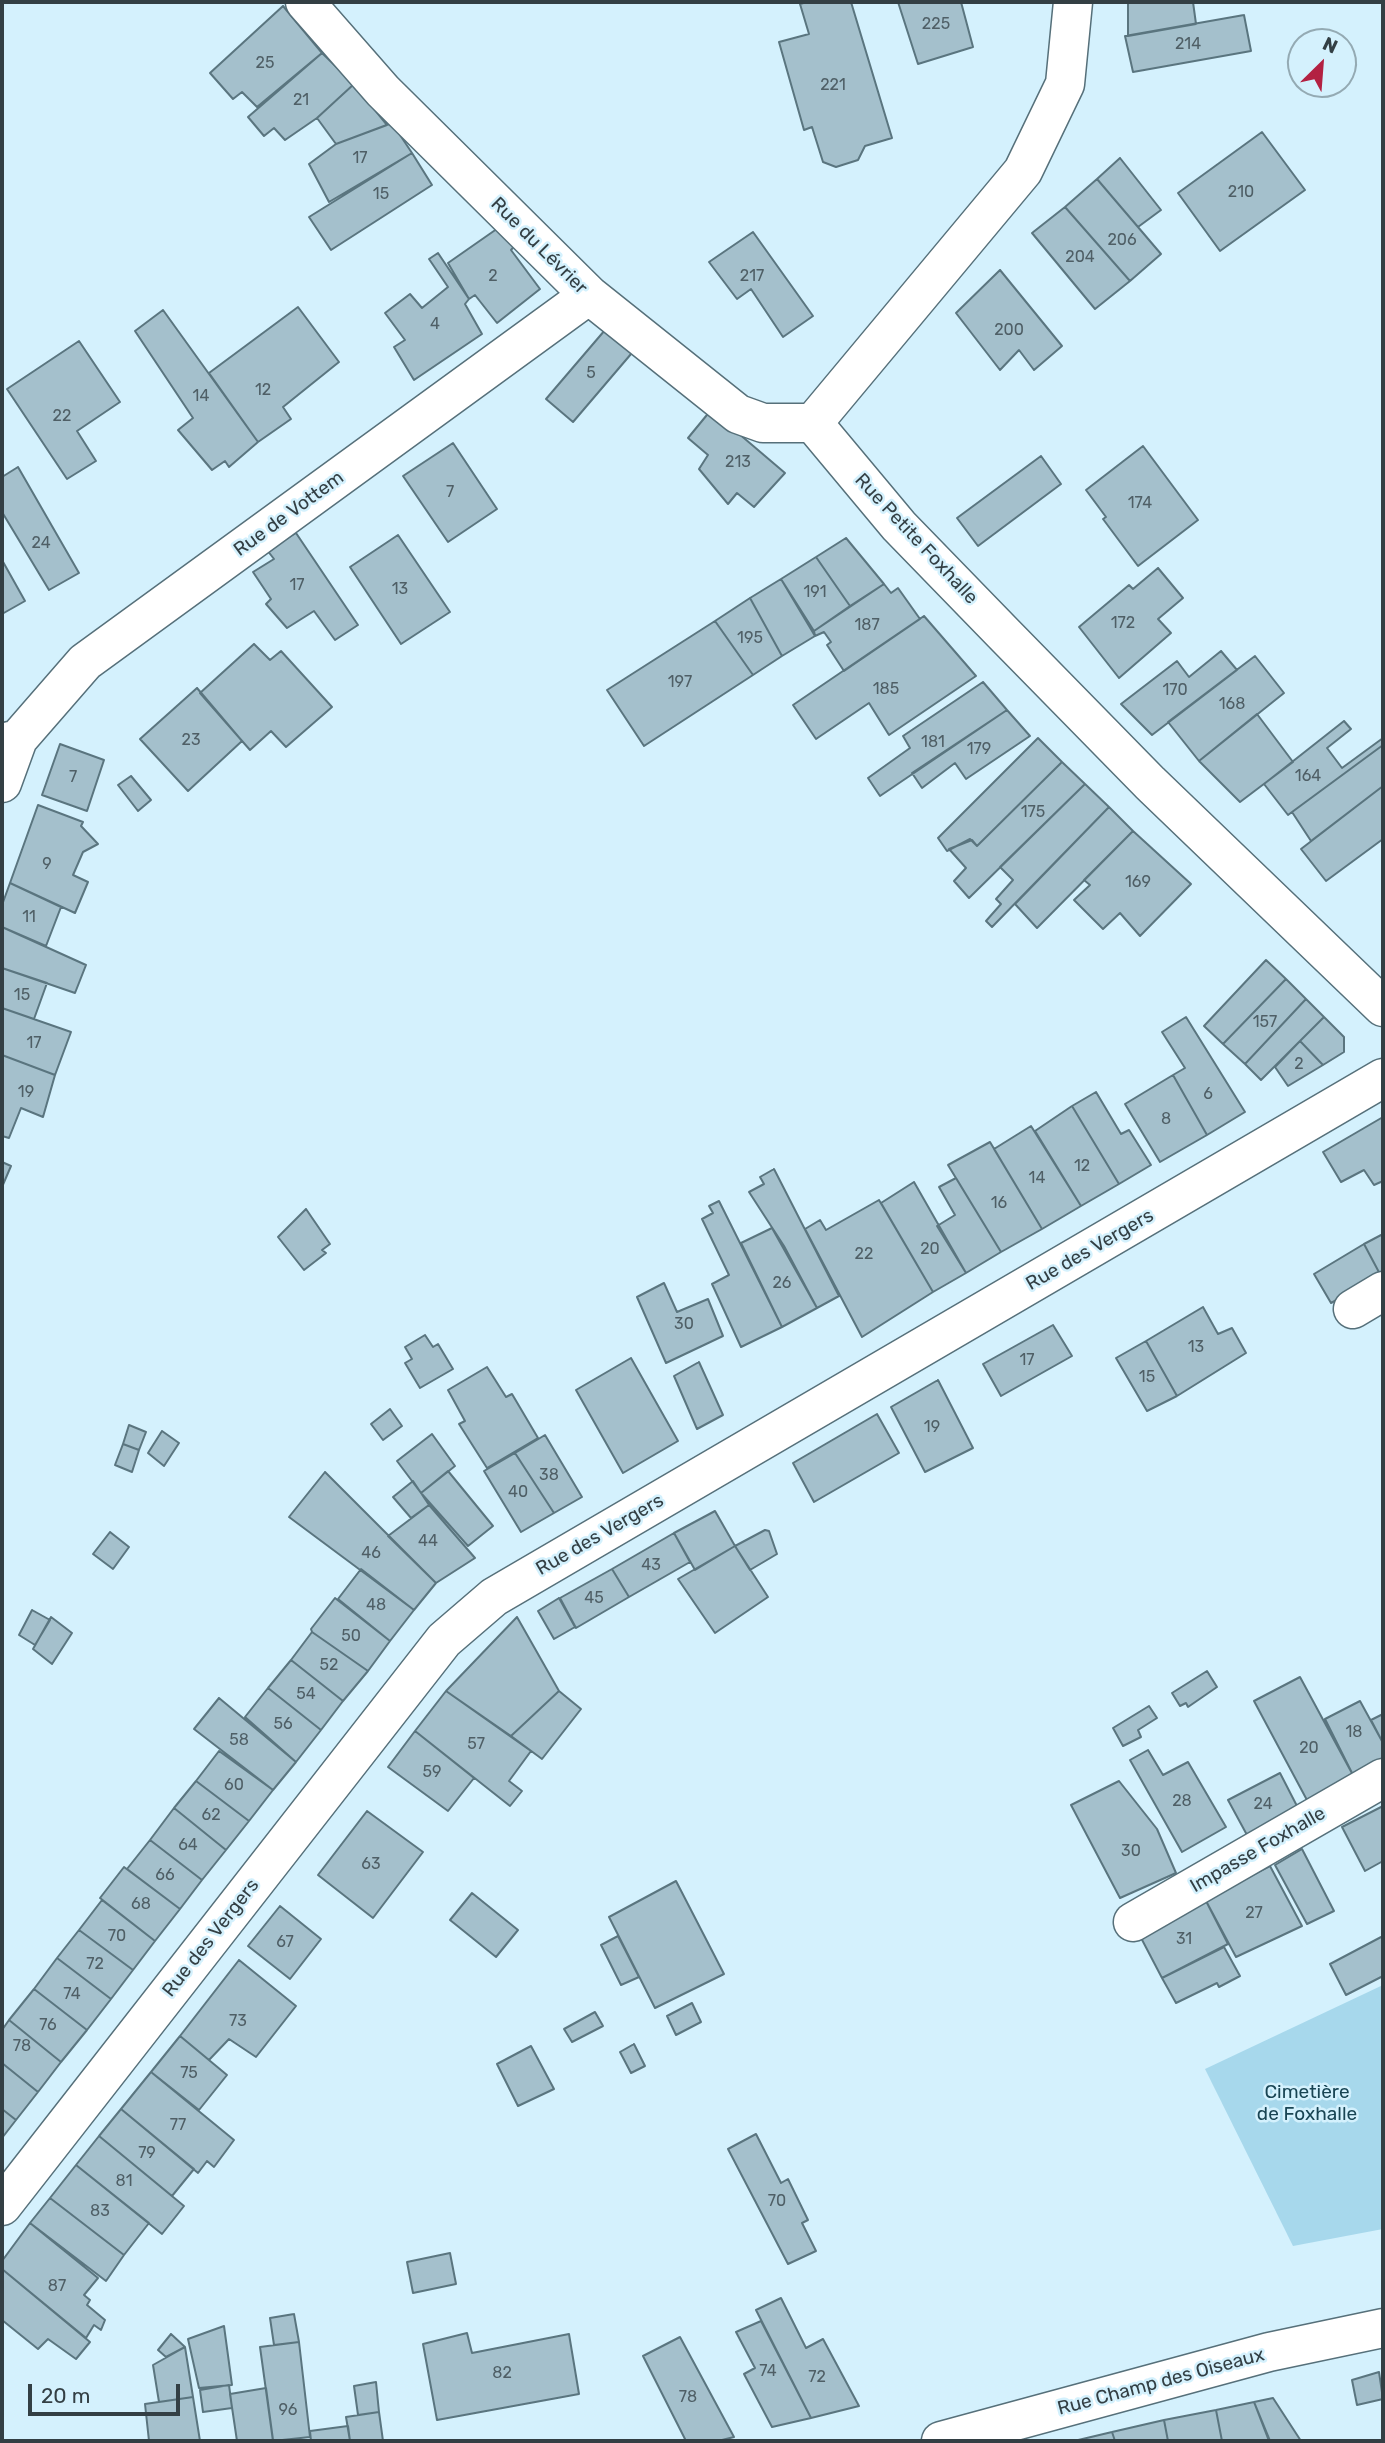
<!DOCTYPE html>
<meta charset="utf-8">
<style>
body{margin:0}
#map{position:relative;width:1385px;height:2443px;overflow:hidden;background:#d4f1fd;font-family:Rubik,sans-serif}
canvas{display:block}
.frame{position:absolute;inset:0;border:4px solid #333f44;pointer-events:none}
.north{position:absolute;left:1287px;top:28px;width:70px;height:70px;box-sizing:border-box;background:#d4f1fd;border:2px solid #94aab3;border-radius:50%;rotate:25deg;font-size:19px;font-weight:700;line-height:28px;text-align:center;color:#333f44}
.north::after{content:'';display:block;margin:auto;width:24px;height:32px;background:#b32142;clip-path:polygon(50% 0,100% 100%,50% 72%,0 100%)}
.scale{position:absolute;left:28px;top:2384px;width:152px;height:32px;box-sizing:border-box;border:4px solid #333f44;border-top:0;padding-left:9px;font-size:21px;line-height:24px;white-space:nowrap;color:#333f44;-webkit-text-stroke:5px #d4f1fd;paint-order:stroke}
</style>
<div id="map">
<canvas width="1385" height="2443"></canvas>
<div class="frame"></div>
<div class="north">N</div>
<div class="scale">20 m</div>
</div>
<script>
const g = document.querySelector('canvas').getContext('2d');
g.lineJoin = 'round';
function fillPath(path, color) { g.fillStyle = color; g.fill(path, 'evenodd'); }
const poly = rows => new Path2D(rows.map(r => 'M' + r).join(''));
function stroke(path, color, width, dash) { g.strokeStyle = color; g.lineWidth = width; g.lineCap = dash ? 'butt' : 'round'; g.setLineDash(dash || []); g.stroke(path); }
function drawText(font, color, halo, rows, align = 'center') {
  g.font = font + ' Rubik,sans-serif'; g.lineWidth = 5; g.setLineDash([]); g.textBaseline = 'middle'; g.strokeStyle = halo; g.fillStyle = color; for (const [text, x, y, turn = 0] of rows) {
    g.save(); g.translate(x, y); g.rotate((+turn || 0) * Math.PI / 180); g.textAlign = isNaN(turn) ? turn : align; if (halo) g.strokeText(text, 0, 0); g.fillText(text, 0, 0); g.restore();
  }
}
const green = poly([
 [1383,1985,1383,2229,1293,2246,1205,2069]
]);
const building = poly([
 [807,2,851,2,892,138,865,146,858,160,836,167,823,162,812,127,804,130,779,42,809,34,800,4,807,2],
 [898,2,961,2,973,47,918,64,898,2],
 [1128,2,1193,2,1196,24,1128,36,1128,2],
 [283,6,322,53,257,107,242,92,233,99,210,73,283,6],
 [1244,15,1251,51,1133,72,1125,36,1244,15],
 [322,53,354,84,317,118,285,140,274,128,264,136,248,117,322,53],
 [354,84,387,125,336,144,317,118,354,84],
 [392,123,412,153,329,202,309,164,336,144,392,123],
 [1262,132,1305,190,1220,251,1178,193,1262,132],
 [412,153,432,185,331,250,309,217,412,153],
 [1120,158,1161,210,1138,227,1097,179,1120,158],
 [1097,179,1161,254,1130,281,1065,207,1097,179],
 [1065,207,1130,281,1095,309,1032,233,1065,207],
 [501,226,518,242,511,250,540,289,497,323,475,295,469,299,448,263,501,226],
 [753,232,813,316,783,337,751,289,737,299,709,262,753,232],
 [438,253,469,299,465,304,482,334,414,380,394,347,405,340,385,313,410,294,422,308,448,287,429,259,438,253],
 [1000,270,1062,346,1034,370,1019,350,1000,370,956,313,1000,270],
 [298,307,339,362,283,407,291,419,258,442,209,373,298,307],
 [163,310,258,442,229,467,225,461,212,470,178,430,193,418,135,331,163,310],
 [611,323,637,347,573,422,546,399,611,323],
 [79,341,120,402,77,431,96,461,67,479,7,389,79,341],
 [711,410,785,473,754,507,737,493,728,504,699,469,708,455,688,438,711,410],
 [453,443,497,509,448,542,403,476,453,443],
 [1143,446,1198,520,1138,566,1103,519,1106,517,1086,490,1143,446],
 [1041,456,1061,484,978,546,957,518,1041,456],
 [18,467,79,573,49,590,2,512,2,477,18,467],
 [296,533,358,625,335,640,314,611,287,628,266,604,271,599,253,572,274,559,267,550,296,533],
 [398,535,450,612,401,644,350,567,398,535],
 [846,538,884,584,850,606,816,557,846,538],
 [816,557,850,606,814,631,781,579,816,557],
 [2,560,25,601,2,614,2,560],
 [1158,568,1183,598,1158,619,1171,633,1119,678,1079,627,1129,585,1133,589,1158,568],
 [781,579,815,636,782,656,750,598,781,579],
 [884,584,891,593,898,588,920,619,844,671,827,645,831,642,824,632,815,636,814,631,884,584],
 [750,598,782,656,753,675,715,621,750,598],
 [924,616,976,676,889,735,869,703,816,739,793,705,924,616],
 [715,621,753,675,644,746,607,690,715,621],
 [254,644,270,660,281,651,332,707,286,747,271,731,250,750,200,693,254,644],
 [1221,651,1237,670,1152,735,1121,704,1177,661,1189,677,1221,651],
 [1255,656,1284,693,1199,761,1168,722,1255,656],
 [983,682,1007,710,880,796,868,778,910,748,903,736,983,682],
 [197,688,242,741,188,791,140,739,197,688],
 [1007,710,1030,736,966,779,955,763,922,788,912,773,1007,710],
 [1257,714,1293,762,1240,802,1199,761,1257,714],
 [1344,721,1351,729,1327,748,1342,768,1383,738,1383,745,1288,815,1264,784,1344,721],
 [1038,738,1062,762,977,846,970,839,947,851,938,838,1038,738],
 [60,744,104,760,87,811,42,795,60,744],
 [1383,745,1383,786,1311,841,1292,812,1383,745],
 [1062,762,1085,784,969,898,954,881,966,868,949,849,972,840,977,846,1062,762],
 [131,776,151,800,138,811,118,785,131,776],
 [1085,784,1109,807,992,927,986,921,1001,904,996,899,1013,880,1000,867,1085,784],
 [1383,786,1383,839,1326,881,1301,849,1383,786],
 [38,805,83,822,81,826,98,844,83,852,73,875,88,882,75,913,10,883,38,805],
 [1109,807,1133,831,1037,928,1015,904,1109,807],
 [1133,831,1191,884,1140,936,1120,913,1103,929,1074,900,1090,885,1084,880,1133,831],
 [10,883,61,907,46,946,2,927,2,905,10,883],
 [2,927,86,965,75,993,2,968,2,927],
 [1266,960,1286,979,1223,1044,1204,1026,1266,960],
 [2,968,47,983,34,1019,2,1008,2,968],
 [1286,979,1306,999,1245,1064,1223,1044,1286,979],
 [1306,999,1324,1017,1261,1080,1245,1064,1306,999],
 [2,1008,71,1032,55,1075,2,1055,2,1008],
 [1186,1017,1245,1112,1207,1135,1173,1075,1185,1068,1162,1032,1186,1017],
 [1324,1017,1344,1037,1344,1052,1323,1065,1300,1041,1324,1017],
 [1300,1041,1323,1065,1288,1086,1275,1067,1300,1041],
 [2,1055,55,1075,43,1117,21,1108,9,1138,2,1136,2,1055],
 [1173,1075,1207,1135,1160,1162,1125,1104,1173,1075],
 [1096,1092,1121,1134,1129,1130,1151,1165,1119,1184,1072,1106,1096,1092],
 [1072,1106,1119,1184,1081,1206,1035,1131,1072,1106],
 [1383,1117,1383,1181,1374,1185,1364,1170,1341,1182,1323,1152,1383,1117],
 [1031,1126,1081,1206,1042,1229,994,1149,1031,1126],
 [990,1142,1042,1229,1001,1252,948,1165,990,1142],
 [2,1162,11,1166,2,1187,2,1162],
 [774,1169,839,1296,817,1308,784,1246,749,1192,764,1184,760,1177,774,1169],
 [956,1178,1001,1252,966,1273,937,1226,955,1215,939,1187,956,1178],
 [914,1182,966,1273,933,1292,881,1203,914,1182],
 [879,1200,933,1292,862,1337,805,1229,820,1220,826,1230,879,1200],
 [719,1201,782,1327,741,1347,712,1284,729,1275,702,1219,713,1213,709,1206,719,1201],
 [306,1209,330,1244,322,1250,326,1253,304,1270,278,1237,306,1209],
 [772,1228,817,1308,782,1327,741,1243,772,1228],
 [1383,1234,1383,1274,1381,1276,1364,1244,1383,1234],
 [1364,1244,1381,1276,1331,1303,1314,1274,1364,1244],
 [664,1283,677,1312,708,1299,723,1336,666,1363,637,1297,664,1283],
 [1203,1307,1218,1334,1232,1328,1246,1353,1177,1396,1146,1341,1203,1307],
 [1053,1325,1072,1356,1001,1396,983,1364,1053,1325],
 [425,1335,433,1347,438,1344,453,1369,420,1388,405,1363,412,1359,405,1347,425,1335],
 [1146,1341,1177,1396,1147,1411,1116,1358,1146,1341],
 [631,1358,678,1441,623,1473,576,1390,631,1358],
 [699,1362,723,1415,697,1429,674,1376,699,1362],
 [487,1367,506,1397,512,1394,538,1438,487,1468,459,1424,465,1421,448,1390,487,1367],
 [938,1380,973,1448,925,1472,891,1407,938,1380],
 [390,1409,402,1426,383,1440,371,1424,390,1409],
 [877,1414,899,1453,814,1502,793,1463,877,1414],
 [129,1425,146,1432,139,1450,123,1444,129,1425],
 [162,1431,179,1443,164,1466,148,1453,162,1431],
 [432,1434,455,1466,421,1493,397,1461,432,1434],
 [545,1435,582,1497,554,1513,515,1453,545,1435],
 [123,1444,139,1450,132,1472,115,1465,123,1444],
 [515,1453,554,1513,521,1532,484,1471,515,1453],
 [448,1471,493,1526,468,1546,421,1493,448,1471],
 [325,1472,436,1583,414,1610,289,1517,325,1472],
 [413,1481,429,1505,411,1518,393,1497,413,1481],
 [429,1505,475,1558,436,1583,388,1536,429,1505],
 [715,1511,735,1546,695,1570,674,1533,715,1511],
 [765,1530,769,1531,777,1554,750,1570,735,1546,765,1530],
 [110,1532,129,1547,113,1569,93,1554,110,1532],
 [674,1533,690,1562,629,1597,612,1569,674,1533],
 [735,1546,768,1597,715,1633,678,1579,735,1546],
 [361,1569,414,1610,390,1641,338,1599,361,1569],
 [612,1569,629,1597,576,1628,560,1598,612,1569],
 [335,1598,390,1641,368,1671,312,1632,311,1629,335,1598],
 [559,1598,575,1627,554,1639,538,1611,559,1598],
 [32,1610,50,1620,35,1645,19,1635,32,1610],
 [51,1617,72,1633,52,1664,33,1649,51,1617],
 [517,1617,559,1691,511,1736,446,1691,517,1617],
 [312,1632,368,1671,343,1701,291,1660,312,1632],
 [291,1660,343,1701,321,1730,268,1688,291,1660],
 [1207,1671,1217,1687,1188,1707,1186,1703,1180,1706,1172,1693,1207,1671],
 [1300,1677,1354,1777,1308,1802,1254,1701,1300,1677],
 [268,1688,321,1730,296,1762,245,1717,268,1688],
 [446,1691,531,1751,509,1781,522,1791,510,1806,415,1731,446,1691],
 [559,1691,581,1709,542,1759,511,1736,559,1691],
 [219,1698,296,1762,273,1790,194,1729,219,1698],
 [1360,1701,1383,1743,1383,1761,1354,1777,1325,1719,1360,1701],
 [1149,1706,1157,1718,1138,1730,1141,1737,1123,1746,1113,1728,1149,1706],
 [1383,1714,1383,1743,1371,1720,1383,1714],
 [415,1731,474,1778,448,1811,388,1767,415,1731],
 [1148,1750,1163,1775,1188,1762,1226,1827,1182,1852,1130,1760,1148,1750],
 [219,1751,273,1790,249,1821,196,1781,219,1751],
 [1280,1773,1298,1808,1247,1835,1228,1800,1280,1773],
 [196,1781,249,1821,226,1850,174,1808,196,1781],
 [1119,1781,1157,1829,1176,1873,1120,1898,1071,1805,1119,1781],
 [1383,1806,1383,1861,1365,1871,1342,1827,1383,1806],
 [174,1808,226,1850,202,1880,150,1840,174,1808],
 [367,1811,423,1852,373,1918,318,1875,367,1811],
 [150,1840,202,1880,180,1909,127,1869,150,1840],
 [1302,1849,1334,1911,1307,1924,1275,1865,1302,1849],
 [1270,1866,1302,1926,1236,1957,1205,1899,1270,1866],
 [124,1867,180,1909,155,1941,100,1898,124,1867],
 [676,1881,724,1974,655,2008,609,1917,676,1881],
 [472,1893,518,1930,496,1957,450,1920,472,1893],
 [1205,1899,1228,1944,1162,1978,1139,1934,1205,1899],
 [102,1900,155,1941,133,1970,79,1930,102,1900],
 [280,1906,321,1939,290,1979,248,1946,280,1906],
 [79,1930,133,1970,111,1999,57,1958,79,1930],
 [618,1936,639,1977,621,1985,601,1945,618,1936],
 [1383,1936,1383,1976,1346,1995,1330,1964,1383,1936],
 [1224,1947,1240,1976,1219,1987,1217,1983,1176,2003,1162,1978,1224,1947],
 [57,1958,111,1999,87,2030,34,1989,57,1958],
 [239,1960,296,2006,256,2057,229,2039,209,2060,180,2036,239,1960],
 [34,1989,87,2030,61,2062,9,2020,34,1989],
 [692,2003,701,2022,676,2035,667,2016,692,2003],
 [595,2012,603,2026,572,2042,564,2029,595,2012],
 [9,2020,61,2062,38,2092,2,2063,2,2030,9,2020],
 [180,2036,227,2075,199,2110,151,2072,180,2036],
 [634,2044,645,2066,631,2073,620,2052,634,2044],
 [531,2046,554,2089,518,2106,497,2064,531,2046],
 [2,2063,38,2092,16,2120,2,2109,2,2063],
 [151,2072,234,2140,214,2167,207,2161,198,2173,121,2109,151,2072],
 [2,2109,16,2120,2,2138,2,2109],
 [121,2109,194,2169,172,2196,99,2136,121,2109],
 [756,2134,781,2183,788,2179,808,2220,802,2223,816,2251,788,2264,728,2149,756,2134],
 [99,2136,184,2206,162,2234,76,2165,99,2136],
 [76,2165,149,2223,124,2255,50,2198,76,2165],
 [50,2198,124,2255,106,2281,30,2223,50,2198],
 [30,2223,98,2278,84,2295,90,2300,87,2305,105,2320,101,2330,94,2325,86,2338,2,2269,2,2261,30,2223],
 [450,2253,456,2284,413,2293,407,2262,450,2253],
 [2,2269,90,2342,76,2359,48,2339,38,2349,2,2320,2,2269],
 [781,2298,806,2348,823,2339,859,2406,811,2418,756,2310,781,2298],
 [294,2314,299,2342,274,2345,270,2318,294,2314],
 [761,2321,811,2418,772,2427,744,2374,755,2368,736,2332,761,2321],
 [224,2326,232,2385,199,2388,188,2339,224,2326],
 [467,2333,472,2353,569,2334,579,2394,437,2420,423,2344,467,2333],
 [171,2334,185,2347,166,2357,158,2350,171,2334],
 [680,2337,734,2437,718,2441,686,2441,643,2356,680,2337],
 [299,2342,310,2437,273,2441,260,2347,299,2342],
 [185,2347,193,2397,159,2402,153,2365,185,2347],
 [1379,2372,1383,2399,1357,2405,1352,2380,1379,2372],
 [376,2382,379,2412,358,2415,354,2386,376,2382],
 [229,2385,232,2408,203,2412,200,2390,229,2385],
 [266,2388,273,2440,237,2441,230,2394,266,2388],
 [193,2397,200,2441,149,2441,145,2404,193,2397],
 [1273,2398,1301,2441,1270,2441,1254,2402,1273,2398],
 [1254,2402,1269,2441,1222,2441,1216,2410,1254,2402],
 [1216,2410,1222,2441,1168,2441,1164,2420,1216,2410],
 [379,2412,383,2441,350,2441,346,2417,379,2412],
 [1164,2420,1168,2441,1115,2441,1112,2432,1164,2420],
 [348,2426,350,2441,311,2441,310,2431,348,2426],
 [1112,2432,1115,2441,1074,2441,1112,2432]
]);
const minor = poly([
 [305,2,383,91,589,295,738,414,763,423,813,423],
 [1073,2,1065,84,1023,171,813,423,899,526,1002,632,1150,783,1383,1007],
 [2,743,18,739,85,662,589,295],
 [2,783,18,739],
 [1353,1309,1383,1291],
 [1133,1922,1383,1778],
 [2,2206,444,1640,494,1597,1383,1078],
 [941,2441,1269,2352,1383,2328]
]);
const numberNames = [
 ["225",936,24],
 ["214",1188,44],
 ["25",265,63],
 ["221",833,85],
 ["21",301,100],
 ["17",360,158],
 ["210",1241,192],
 ["15",381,194],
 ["206",1122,240],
 ["204",1080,257],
 ["2",493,276],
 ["217",752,276],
 ["4",435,324],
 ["200",1009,330],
 ["5",591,373],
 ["12",263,390],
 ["14",201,396],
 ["22",62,416],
 ["213",738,462],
 ["7",450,492],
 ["174",1140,503],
 ["24",41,543],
 ["17",297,585],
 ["13",400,589],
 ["191",815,592],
 ["172",1123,623],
 ["187",867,625],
 ["195",750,638],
 ["197",680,682],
 ["185",886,689],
 ["170",1175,690],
 ["168",1232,704],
 ["23",191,740],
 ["181",933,742],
 ["179",979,749],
 ["164",1308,776],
 ["7",73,777],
 ["175",1033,812],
 ["9",47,864],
 ["169",1138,882],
 ["11",29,917],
 ["15",22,995],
 ["157",1265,1022],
 ["17",34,1043],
 ["2",1299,1064],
 ["19",26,1092],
 ["6",1208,1094],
 ["8",1166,1119],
 ["12",1082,1166],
 ["14",1037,1178],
 ["16",999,1203],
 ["20",930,1249],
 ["22",864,1254],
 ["26",782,1283],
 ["30",684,1324],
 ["13",1196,1347],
 ["17",1027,1360],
 ["15",1147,1377],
 ["19",932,1427],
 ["38",549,1475],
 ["40",518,1492],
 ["44",428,1541],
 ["46",371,1553],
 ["43",651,1565],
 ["45",594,1598],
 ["48",376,1605],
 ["50",351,1636],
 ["52",329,1665],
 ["54",306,1694],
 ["56",283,1724],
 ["18",1354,1732],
 ["58",239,1740],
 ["57",476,1744],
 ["20",1309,1748],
 ["59",432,1772],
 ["60",234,1785],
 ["28",1182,1801],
 ["24",1263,1804],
 ["62",211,1815],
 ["64",188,1845],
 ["30",1131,1851],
 ["63",371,1864],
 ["66",165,1875],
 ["68",141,1904],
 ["27",1254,1913],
 ["70",117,1936],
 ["31",1184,1939],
 ["67",285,1942],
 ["72",95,1964],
 ["74",72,1994],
 ["73",238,2021],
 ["76",48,2025],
 ["78",22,2046],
 ["75",189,2073],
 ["77",178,2125],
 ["79",147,2153],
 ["81",124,2181],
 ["70",777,2201],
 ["83",100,2211],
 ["87",57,2286],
 ["74",768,2371],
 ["82",502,2373],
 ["72",817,2377],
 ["78",688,2397],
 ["96",288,2410]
];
const streetNames = [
 ["Rue du Lévrier",539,246,45],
 ["Rue de Vottem",289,514,-36],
 ["Rue Petite Foxhalle",916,539,47],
 ["Rue des Vergers",1090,1250,-30],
 ["Rue des Vergers",600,1535,-30],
 ["Impasse Foxhalle",1258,1850,-30],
 ["Rue des Vergers",211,1938,-52],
 ["Rue Champ des Oiseaux",1161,2382,-15]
];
const parkNames = [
 ["Cimetière",1307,2093],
 ["de Foxhalle",1307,2115]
];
fillPath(green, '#a7d8ec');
fillPath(building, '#a4c0cc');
stroke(building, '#5a757f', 2);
stroke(minor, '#56707a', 41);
stroke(minor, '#fff', 38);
drawText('16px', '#4f5f66', null, numberNames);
drawText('19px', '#333f44', '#d4f1fd', streetNames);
drawText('19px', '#194554', '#d4f1fd', parkNames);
</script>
